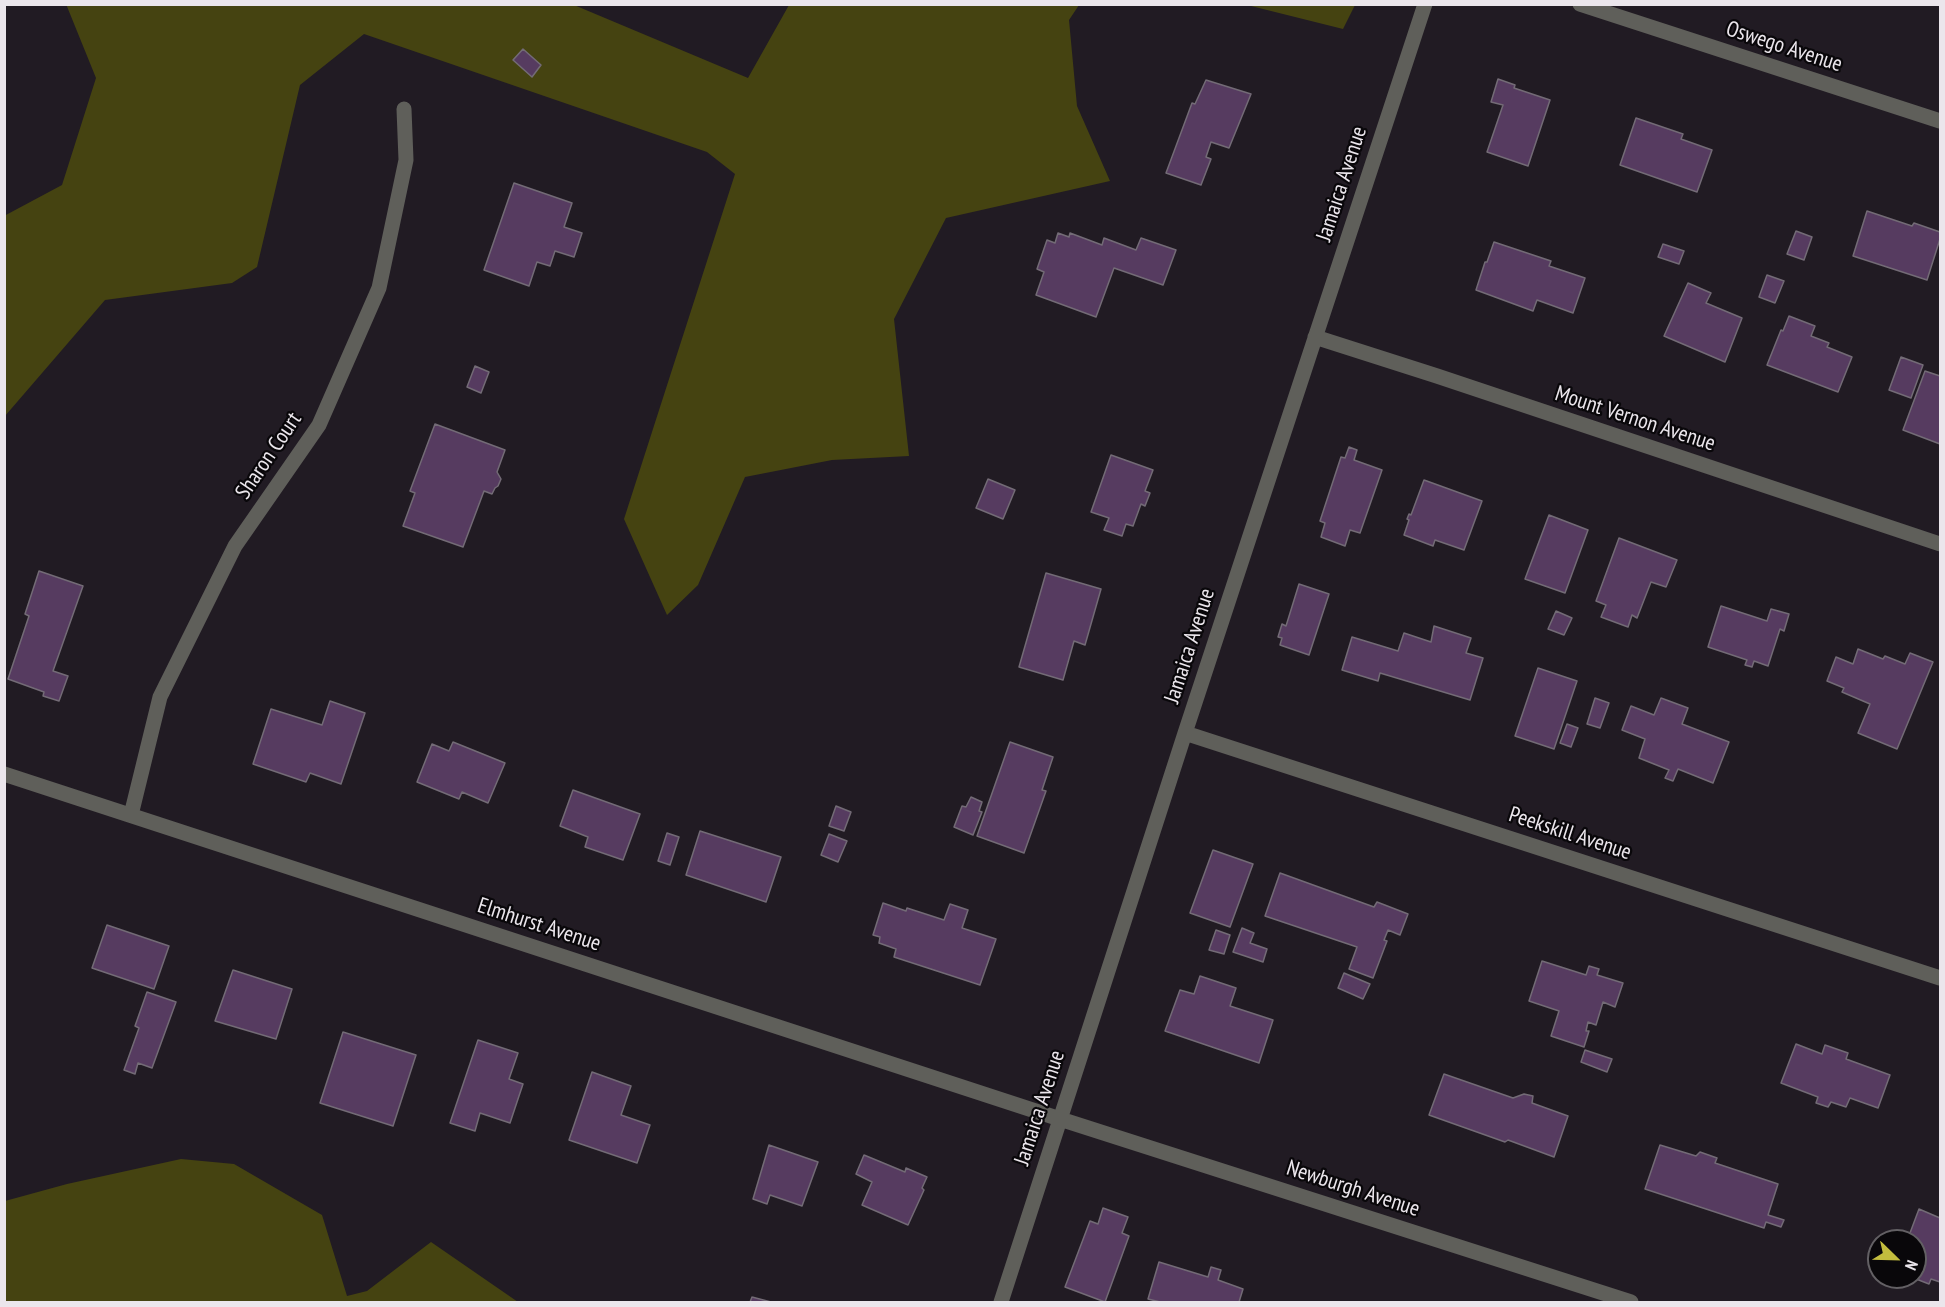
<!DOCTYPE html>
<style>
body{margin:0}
#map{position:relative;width:1945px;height:1307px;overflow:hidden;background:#211b23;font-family:"PT Sans Narrow",sans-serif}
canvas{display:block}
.frame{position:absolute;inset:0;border:6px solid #ebe6ec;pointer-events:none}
.north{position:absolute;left:1867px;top:1229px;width:60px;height:60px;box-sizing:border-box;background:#09070a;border:2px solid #636064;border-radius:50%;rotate:113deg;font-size:16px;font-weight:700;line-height:24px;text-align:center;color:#ebe6ec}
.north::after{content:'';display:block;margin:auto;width:21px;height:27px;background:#c3bd3e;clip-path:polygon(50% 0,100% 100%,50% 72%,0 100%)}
</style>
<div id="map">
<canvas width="1945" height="1307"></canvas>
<div class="frame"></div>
<div class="north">N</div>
</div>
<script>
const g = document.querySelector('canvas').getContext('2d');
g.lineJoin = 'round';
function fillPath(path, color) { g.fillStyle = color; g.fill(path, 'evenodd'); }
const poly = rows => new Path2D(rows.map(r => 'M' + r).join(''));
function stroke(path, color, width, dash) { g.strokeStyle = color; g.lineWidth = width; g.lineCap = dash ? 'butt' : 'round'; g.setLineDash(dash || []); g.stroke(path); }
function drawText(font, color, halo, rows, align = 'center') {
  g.font = font + ' "PT Sans Narrow",sans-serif'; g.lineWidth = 4.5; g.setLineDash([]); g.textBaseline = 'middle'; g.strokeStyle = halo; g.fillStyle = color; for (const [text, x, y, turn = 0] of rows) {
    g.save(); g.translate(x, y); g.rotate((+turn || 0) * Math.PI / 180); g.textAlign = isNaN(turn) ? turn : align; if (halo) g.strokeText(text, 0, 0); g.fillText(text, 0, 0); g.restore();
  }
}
const green = poly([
 [66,4,574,5,748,78,789,5,1079,5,1069,20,1077,106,1110,181,946,218,894,319,909,456,832,460,745,477,698,585,667,615,624,519,735,174,707,152,364,34,300,85,257,267,232,283,105,300,5,416,4,216,62,185,96,78],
 [1247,5,1355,5,1343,29],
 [181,1159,234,1164,322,1215,347,1296,367,1291,431,1242,518,1302,5,1302,5,1201,67,1184]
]);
const building = poly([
 [523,49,541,65,532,77,513,60,523,49],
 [1498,79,1515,85,1514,88,1550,100,1528,166,1487,152,1503,105,1491,102,1498,79],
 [1206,80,1251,94,1229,148,1211,142,1206,157,1211,159,1201,185,1166,173,1192,103,1195,104,1206,80],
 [1636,118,1683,134,1681,139,1712,150,1697,192,1620,165,1636,118],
 [514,183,572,203,564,227,582,233,574,257,555,251,550,266,537,262,529,286,484,270,514,183],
 [1867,211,1912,226,1914,223,1940,232,1940,239,1927,280,1853,256,1867,211],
 [1796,231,1812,237,1804,260,1787,254,1796,231],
 [1058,233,1069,237,1070,233,1102,245,1104,238,1136,250,1141,238,1176,250,1163,285,1114,268,1096,317,1036,295,1044,272,1037,269,1047,240,1055,243,1058,233],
 [1494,242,1551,261,1549,266,1585,278,1573,313,1537,300,1533,311,1476,290,1485,262,1487,262,1494,242],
 [1663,244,1684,251,1679,264,1658,257,1663,244],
 [1767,275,1784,281,1775,303,1759,297,1767,275],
 [1688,283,1711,293,1706,303,1742,318,1725,362,1664,336,1688,283],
 [1789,316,1815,326,1811,336,1829,343,1827,347,1852,357,1838,392,1767,365,1781,330,1783,331,1789,316],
 [1901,357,1923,365,1911,398,1889,390,1901,357],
 [475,366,489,372,481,393,467,387,475,366],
 [1925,371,1940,376,1940,444,1903,430,1925,371],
 [435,424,505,450,497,472,501,479,498,486,495,488,492,494,484,491,463,547,403,526,415,493,410,491,435,424],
 [1349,447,1357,450,1354,460,1382,470,1360,533,1350,530,1345,546,1321,537,1325,523,1320,521,1341,457,1345,458,1349,447],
 [1111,455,1153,470,1145,491,1150,493,1145,506,1141,504,1133,526,1126,524,1122,536,1104,530,1109,518,1091,512,1111,455],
 [988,479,1015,490,1003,519,976,508,988,479],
 [1424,480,1482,501,1464,550,1435,540,1433,546,1404,535,1409,520,1407,519,1409,514,1411,515,1424,480],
 [1549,515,1588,530,1565,593,1525,579,1549,515],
 [1619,538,1677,560,1666,587,1651,582,1637,618,1632,615,1628,627,1601,617,1606,605,1596,601,1619,538],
 [39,571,83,586,53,671,68,676,59,701,43,696,44,692,8,679,29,616,25,614,39,571],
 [1046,573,1101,589,1085,645,1074,641,1063,680,1019,667,1046,573],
 [1299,584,1329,594,1309,655,1280,645,1282,638,1278,637,1282,624,1286,626,1299,584],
 [1721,606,1767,621,1771,609,1789,614,1784,631,1780,629,1768,666,1754,661,1752,667,1745,665,1747,660,1708,647,1721,606],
 [1556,611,1572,618,1564,635,1548,629,1556,611],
 [1434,626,1471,638,1466,653,1483,658,1470,700,1380,673,1378,681,1342,670,1352,637,1398,651,1404,633,1431,642,1434,626],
 [1858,649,1883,659,1885,656,1905,664,1910,653,1933,662,1897,749,1858,733,1870,704,1842,692,1844,688,1827,681,1836,657,1853,664,1858,649],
 [1538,668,1577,681,1554,749,1515,736,1538,668],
 [1595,698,1609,703,1600,728,1587,724,1595,698],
 [1661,698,1688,708,1682,724,1729,742,1713,783,1678,769,1673,781,1665,778,1669,770,1639,758,1645,739,1622,730,1631,706,1654,715,1661,698],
 [330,701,365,713,341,784,310,773,306,782,253,764,271,709,322,725,330,701],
 [1567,724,1578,728,1571,747,1560,743,1567,724],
 [453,742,505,763,488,803,462,792,459,799,417,782,432,744,449,751,453,742],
 [1010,742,1053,757,1042,790,1046,791,1024,853,977,836,1010,742],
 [573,790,640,814,623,860,585,847,588,837,560,826,573,790],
 [971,797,982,802,979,811,982,812,973,835,954,827,962,806,966,807,971,797],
 [836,806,851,812,844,831,829,826,836,806],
 [700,831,781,857,766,902,686,875,700,831],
 [667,833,679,837,670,865,658,861,667,833],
 [829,834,847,841,838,862,821,855,829,834],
 [1213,850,1253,864,1230,927,1190,913,1213,850],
 [1280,873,1374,907,1377,902,1408,914,1400,935,1388,930,1384,940,1387,941,1373,978,1349,969,1357,947,1265,916,1280,873],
 [883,903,906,911,907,908,944,920,950,904,968,910,962,928,996,939,980,985,894,957,896,949,879,943,880,937,873,935,883,903],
 [107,925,169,946,154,989,92,968,107,925],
 [1242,928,1254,933,1250,943,1267,949,1263,962,1233,952,1242,928],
 [1216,930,1230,935,1224,954,1209,950,1216,930],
 [1542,961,1586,975,1589,966,1599,969,1597,975,1623,983,1615,1007,1603,1002,1596,1025,1588,1022,1586,1031,1589,1031,1584,1047,1551,1036,1559,1011,1529,1001,1542,961],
 [233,970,292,989,276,1039,215,1021,233,970],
 [1344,973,1370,984,1363,999,1338,988,1344,973],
 [1200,976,1236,988,1230,1006,1273,1020,1259,1063,1165,1031,1180,990,1194,994,1200,976],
 [147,992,176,1002,152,1068,138,1063,135,1074,124,1070,139,1028,135,1026,147,992],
 [343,1032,416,1055,393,1126,320,1103,343,1032],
 [478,1040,518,1053,509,1079,523,1084,510,1123,480,1113,475,1131,450,1123,478,1040],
 [1796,1044,1822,1054,1825,1045,1848,1053,1846,1059,1890,1075,1878,1108,1850,1098,1846,1107,1831,1102,1828,1107,1816,1103,1818,1097,1781,1083,1796,1044],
 [1585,1050,1612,1059,1607,1072,1581,1062,1585,1050],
 [592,1072,631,1086,621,1115,650,1125,637,1163,569,1140,592,1072],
 [1444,1074,1513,1098,1524,1094,1533,1096,1532,1103,1568,1116,1554,1157,1508,1140,1505,1142,1429,1115,1444,1074],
 [769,1145,818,1162,802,1206,770,1195,767,1204,753,1199,769,1145],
 [1660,1145,1696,1156,1700,1152,1717,1158,1715,1163,1778,1184,1768,1215,1784,1220,1781,1227,1766,1222,1764,1228,1645,1189,1660,1145],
 [864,1155,905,1172,906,1168,927,1177,922,1188,924,1190,908,1225,862,1205,872,1182,856,1174,864,1155],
 [1103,1208,1128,1217,1122,1233,1129,1236,1105,1302,1065,1287,1090,1221,1098,1224,1103,1208],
 [1919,1209,1940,1218,1940,1282,1931,1279,1929,1284,1911,1277,1915,1277,1915,1241,1907,1241,1919,1209],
 [1159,1262,1208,1277,1211,1267,1221,1270,1218,1280,1243,1289,1239,1302,1160,1302,1148,1299,1159,1262],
 [752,1297,771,1302,750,1302,752,1297]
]);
const minor = poly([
 [1580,4,1940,121],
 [1315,337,1437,376,1940,544],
 [1185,733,1940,978],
 [4,774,1060,1119,1631,1302],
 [131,815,160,697,235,546,319,425,379,288,406,160,404,109],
 [1001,1302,1185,733,1425,4]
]);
const streetNames = [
 ["Oswego Avenue",1784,47,18],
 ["Jamaica Avenue",1342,184,-72],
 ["Mount Vernon Avenue",1635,419,18],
 ["Sharon Court",269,456,-56],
 ["Jamaica Avenue",1190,646,-72],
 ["Peekskill Avenue",1570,834,18],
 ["Elmhurst Avenue",539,925,18],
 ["Jamaica Avenue",1040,1108,-72],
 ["Newburgh Avenue",1353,1189,18]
];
fillPath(green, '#454311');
fillPath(building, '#563b60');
stroke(building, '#736b76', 1.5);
stroke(minor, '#5f5f5a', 15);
drawText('22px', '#ebe6ec', '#09070a', streetNames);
</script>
